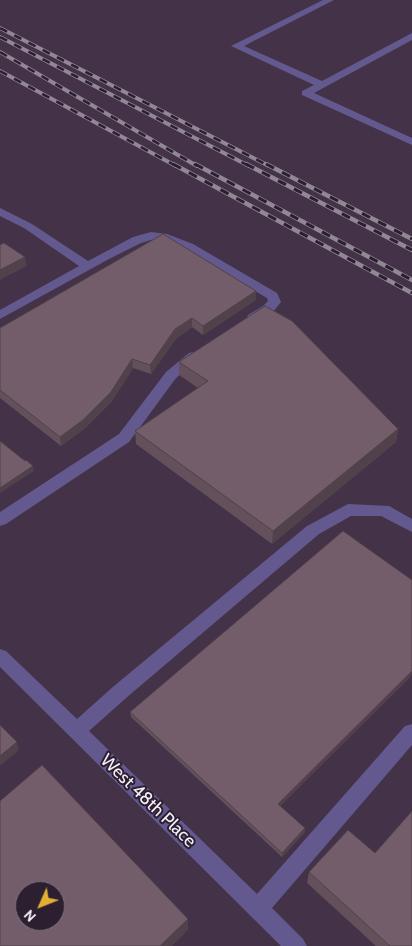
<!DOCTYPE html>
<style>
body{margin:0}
#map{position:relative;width:412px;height:946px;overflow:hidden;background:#362a3b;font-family:Cabin,sans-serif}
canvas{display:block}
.north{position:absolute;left:15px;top:881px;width:50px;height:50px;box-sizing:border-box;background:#2c2030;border:1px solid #7d7381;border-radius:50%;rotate:226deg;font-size:14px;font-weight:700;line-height:20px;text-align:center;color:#f7effa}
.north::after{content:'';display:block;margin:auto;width:18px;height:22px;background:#e2af34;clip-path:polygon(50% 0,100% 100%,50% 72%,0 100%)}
</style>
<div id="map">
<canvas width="412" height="946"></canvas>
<div class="north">N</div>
</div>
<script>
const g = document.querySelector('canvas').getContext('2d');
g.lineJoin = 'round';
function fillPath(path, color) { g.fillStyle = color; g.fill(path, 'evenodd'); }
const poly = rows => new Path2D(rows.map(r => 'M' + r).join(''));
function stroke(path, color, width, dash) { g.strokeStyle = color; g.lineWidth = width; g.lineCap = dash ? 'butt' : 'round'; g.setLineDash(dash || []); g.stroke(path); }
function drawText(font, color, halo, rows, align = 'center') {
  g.font = font + ' Cabin,sans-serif'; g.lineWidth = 4; g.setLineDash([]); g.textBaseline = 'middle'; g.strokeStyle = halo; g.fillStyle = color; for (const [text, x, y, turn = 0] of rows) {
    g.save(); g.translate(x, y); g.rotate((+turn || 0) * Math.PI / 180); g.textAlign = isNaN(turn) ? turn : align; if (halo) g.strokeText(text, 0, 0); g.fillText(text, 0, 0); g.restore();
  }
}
const built = poly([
 [0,0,412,0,412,946,0,946],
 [25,891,55,891,55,921,25,921]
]);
const minor = poly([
 [323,0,334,0,244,46,322,81,412,33,412,40,314,93,412,138,412,145,302,95,302,91,314,85,231,46,323,0],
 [0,208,32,224,88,261,133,237,151,232,167,234,193,244,277,293,281,302,273,312,258,321,248,321,247,318,248,315,263,306,268,301,267,298,185,250,161,240,151,240,141,243,109,259,0,319,0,310,79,266,24,228,0,216,0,208],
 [194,352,199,353,201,356,199,359,176,378,129,442,6,524,0,526,0,512,119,434,166,372,189,353,194,352],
 [348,504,389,506,412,519,412,532,381,516,351,516,319,534,126,698,89,731,257,894,405,726,412,724,412,745,272,908,303,939,307,946,281,946,0,667,0,649,6,651,77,719,114,686,307,526,348,504]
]);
const railFar1 = poly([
 [0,28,269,166],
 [0,37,249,166],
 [0,52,197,166],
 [0,71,176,166]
]);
const rail = poly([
 [173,164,412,293],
 [195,164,412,280],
 [246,164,412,250],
 [266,164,412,239]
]);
const wall = poly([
 [256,291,256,300,203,335,192,327,176,339,151,374,133,368,112,401,84,429,61,446,0,398,0,328],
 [179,362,398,429,396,442,272,544,136,444,135,431,198,388,179,375],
 [410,677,280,806,305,832,282,857,131,717,130,712],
 [309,872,412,946,376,946,307,883]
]);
const shadedWall = poly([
 [25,257,27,266,0,280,0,270],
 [256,291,256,300,203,335,203,326],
 [192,318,192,327,176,339,151,374,150,365,175,329],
 [132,359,133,368,112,401,84,429,61,446,60,437],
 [398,429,396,442,272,544,273,531],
 [33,466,34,471,0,493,0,488],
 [412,671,412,673,410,677,278,808,278,804],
 [17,742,19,750,0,766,0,756],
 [305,828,305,832,282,857,282,853],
 [188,919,188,930,172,946,160,946]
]);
const building = poly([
 [163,234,256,291,203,326,192,318,175,329,150,365,132,359,111,392,83,420,60,437,0,390,0,328,163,234],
 [4,243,25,257,0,270,0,245,4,243],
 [265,306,292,321,398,429,273,531,135,431,208,381,179,362,265,306],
 [0,441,25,461,26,460,33,466,0,488,0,441],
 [343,531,412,580,412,671,278,804,305,828,282,853,130,712,343,531],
 [0,725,17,742,0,756,0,725],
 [42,765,188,919,160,946,0,946,0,801,42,765],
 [25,891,55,891,55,921,25,921,25,891],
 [412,811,412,946,390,946,309,872,348,830,375,853,412,811]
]);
const nearStreetnames = [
 ["West 48th Place",148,801,44]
];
fillPath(built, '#433248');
fillPath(minor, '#63598e');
stroke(railFar1, '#918795', 4);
stroke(rail, '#918795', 4.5);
stroke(railFar1, '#2c2030', 2.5, [8]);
stroke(rail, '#2c2030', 3, [9]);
fillPath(wall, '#63505b');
fillPath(shadedWall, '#50414a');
fillPath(building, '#735d6a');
stroke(building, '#50414a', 1);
drawText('18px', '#f7effa', '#2c2030', nearStreetnames);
</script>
